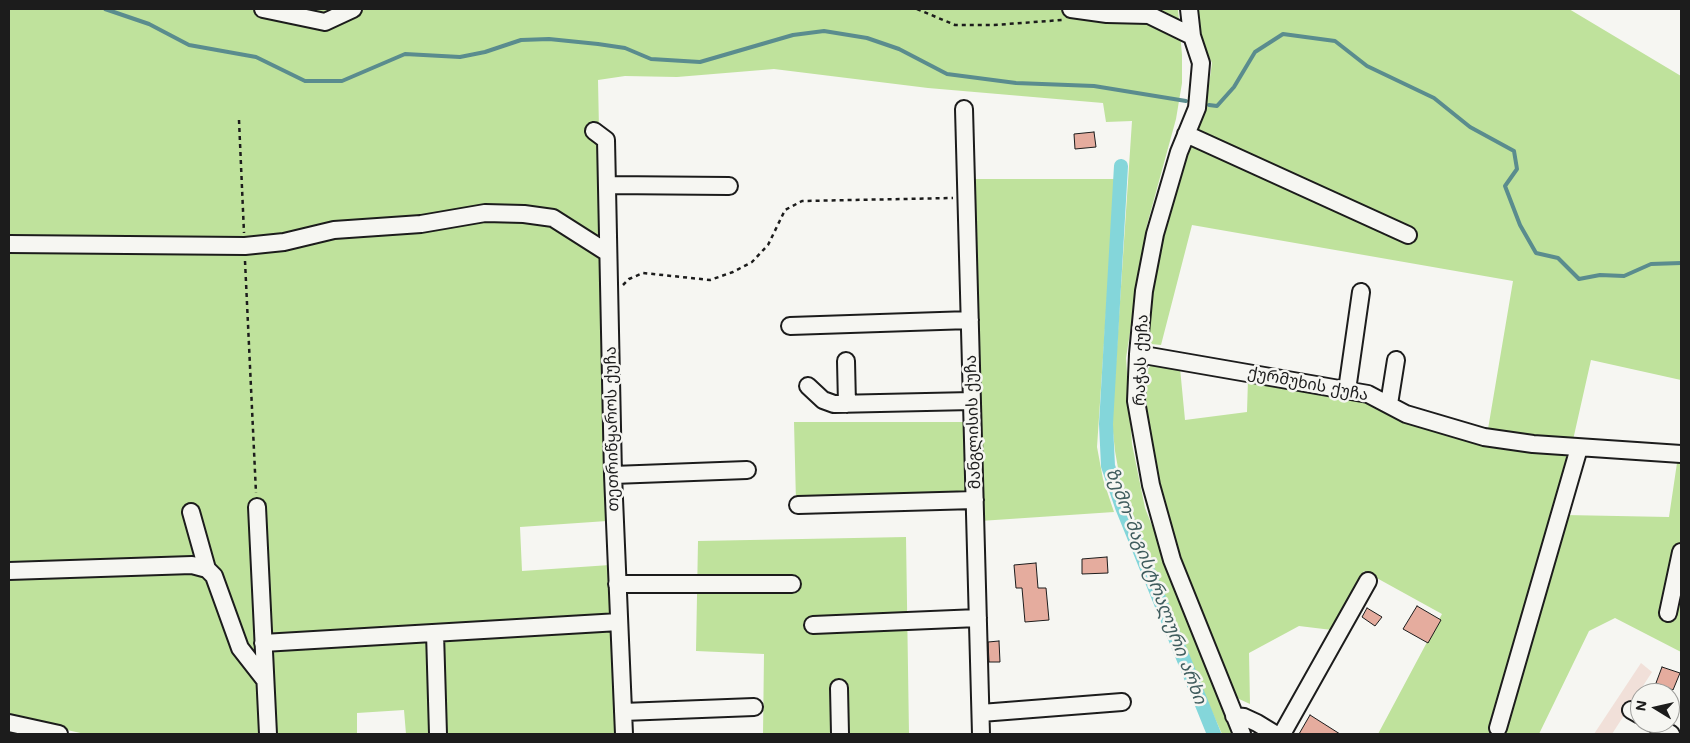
<!DOCTYPE html>
<meta charset="utf-8">
<style>
body{margin:0}
#map{position:relative;width:1690px;height:743px;overflow:hidden;background:#f6f6f2;font-family:Mali,sans-serif}
canvas{display:block}
.frame{position:absolute;inset:0;border:10px solid #1c1c1c;pointer-events:none}
.north{position:absolute;left:1630px;top:683px;width:50px;height:50px;box-sizing:border-box;background:#f6f6f2;border:1px solid #9f9f9c;border-radius:50%;rotate:279deg;font-size:14px;font-weight:700;line-height:20px;text-align:center;color:#1c1c1c}
.north::after{content:'';display:block;margin:auto;width:18px;height:22px;background:#1c1c1c;clip-path:polygon(50% 0,100% 100%,50% 72%,0 100%)}
</style>
<div id="map">
<canvas width="1690" height="743"></canvas>
<div class="frame"></div>
<div class="north">N</div>
</div>
<script>
const g = document.querySelector('canvas').getContext('2d');
g.lineJoin = 'round';
function fillPath(path, color) { g.fillStyle = color; g.fill(path, 'evenodd'); }
const poly = rows => new Path2D(rows.map(r => 'M' + r).join(''));
function stroke(path, color, width, dash) { g.strokeStyle = color; g.lineWidth = width; g.lineCap = dash ? 'butt' : 'round'; g.setLineDash(dash || []); g.stroke(path); }
function drawText(font, color, halo, rows, align = 'center') {
  g.font = font + ' Mali,"Noto Sans Georgian",sans-serif'; g.lineWidth = 5; g.setLineDash([]); g.textBaseline = 'middle'; g.strokeStyle = halo; g.fillStyle = color; for (const [text, x, y, turn = 0] of rows) {
    g.save(); g.translate(x, y); g.rotate((+turn || 0) * Math.PI / 180); g.textAlign = isNaN(turn) ? turn : align; if (halo) g.strokeText(text, 0, 0); g.fillText(text, 0, 0); g.restore();
  }
}
const built = poly([
 [1641,663,1652,672,1612,734,1594,734]
]);
const green = poly([
 [9,9,1178,9,1182,55,1182,83,1176,119,1147,225,1126,358,1132,444,1145,508,1235,734,1222,734,1209,705,1130,512,1121,485,1115,451,1112,422,1132,121,1106,122,1103,103,928,88,774,69,677,77,625,76,598,80,607,521,520,527,522,571,610,565,616,734,406,734,404,710,357,713,357,734,85,734,9,717],
 [1196,9,1569,9,1681,76,1681,380,1591,360,1573,440,1488,429,1513,281,1192,225,1161,345,1151,344,1146,338,1156,263,1183,163,1209,84,1212,63,1198,34],
 [972,179,1115,179,1097,447,1103,479,1114,512,980,521],
 [1151,365,1164,365,1180,368,1185,420,1247,412,1248,379,1356,398,1570,453,1565,515,1669,517,1677,463,1681,463,1681,652,1615,618,1589,631,1539,734,1378,734,1442,614,1364,571,1332,630,1299,626,1249,653,1250,704,1239,699,1232,691,1179,564,1155,476,1144,395,1145,373],
 [794,422,964,422,965,501,796,502],
 [906,537,909,734,763,734,764,654,696,651,698,541]
]);
const stream = poly([
 [105,9,149,24,189,45,256,57,305,81,342,81,405,54,460,57,485,52,521,40,549,39,598,44,625,48,651,59,700,62,793,35,824,31,867,38,899,49,947,74,1016,83,1094,86,1186,101],
 [1209,105,1217,106,1234,87,1255,52,1283,34,1335,41,1367,66,1434,98,1470,127,1514,151,1517,169,1505,186,1520,225,1536,253,1558,258,1579,279,1600,275,1624,276,1651,264,1681,263]
]);
const canal = poly([
 [1121,166,1106,424,1108,466,1122,507,1214,734]
]);
const building = poly([
 [1094,132,1096,147,1075,149,1074,134,1094,132],
 [1107,557,1108,573,1082,574,1082,559,1107,557],
 [1036,563,1038,588,1046,588,1049,620,1025,622,1022,588,1016,588,1014,565,1036,563],
 [1417,606,1441,620,1428,643,1403,629,1417,606],
 [1367,608,1382,617,1375,626,1362,617,1367,608],
 [999,641,1000,662,989,662,988,642,999,641],
 [1662,667,1680,673,1673,690,1656,683,1662,667],
 [1310,715,1340,734,1299,734,1310,715]
]);
const path = poly([
 [917,9,955,25,994,25,1062,20],
 [239,120,244,233],
 [245,261,256,493],
 [623,285,629,279,643,273,710,280,733,272,752,262,768,245,785,210,802,201,953,198]
]);
const minor = poly([
 [263,9,325,22,353,9],
 [1071,9,1107,14,1149,15,1192,36],
 [1189,9,1192,36,1201,63,1197,108,1179,152,1155,234,1144,291,1138,354,1136,401,1151,485,1172,560,1242,734],
 [964,109,981,734],
 [594,131,606,140,613,475,624,734],
 [1186,134,1408,235],
 [607,185,729,186],
 [9,244,245,246,284,242,334,230,421,224,485,213,524,214,553,218,608,253],
 [790,326,970,320],
 [1138,354,1368,394,1406,414,1484,437,1533,444,1681,454],
 [846,361,847,404],
 [808,386,823,400,834,404,972,401],
 [1347,390,1361,292],
 [1389,404,1396,360],
 [613,475,747,470],
 [798,505,975,500],
 [257,507,268,734],
 [191,512,207,569],
 [9,571,192,565,207,569,214,576,240,648,265,680],
 [617,584,792,584],
 [1668,613,1681,552],
 [813,625,978,618],
 [435,633,438,734],
 [263,643,619,622],
 [839,688,840,734],
 [1631,710,1640,715],
 [623,712,754,707],
 [981,713,1122,702],
 [1234,716,1244,717,1257,723,1275,734],
 [9,723,59,734],
 [1653,723,1671,734],
 [1498,728,1579,448],
 [1282,734,1368,581]
]);
const streetNames = [
 ["რაჭას ქუჩა",1141,360,-88],
 ["ქურმუხის ქუჩა",1308,384,11],
 ["მანგლისის ქუჩა",973,422,-92],
 ["თეთრიწყაროს ქუჩა",612,429,-91]
];
const waterNames = [
 ["ზემო-მაგისტრალური არხი",1156,586,69]
];
fillPath(built, '#f1e0d9');
fillPath(green, '#bfe29c');
stroke(stream, '#5a8c8e', 4);
stroke(canal, '#84d6da', 14);
fillPath(building, '#e5ac9e');
stroke(building, '#1c1c1c', 1);
stroke(minor, '#1c1c1c', 20);
stroke(path, '#1c1c1c', 2.5, [4, 4]);
stroke(minor, '#f6f6f2', 16);
drawText('16px', '#1c1c1c', '#f6f6f2', streetNames);
drawText('italic 18px', '#405d5e', '#f6f6f2', waterNames);
</script>
